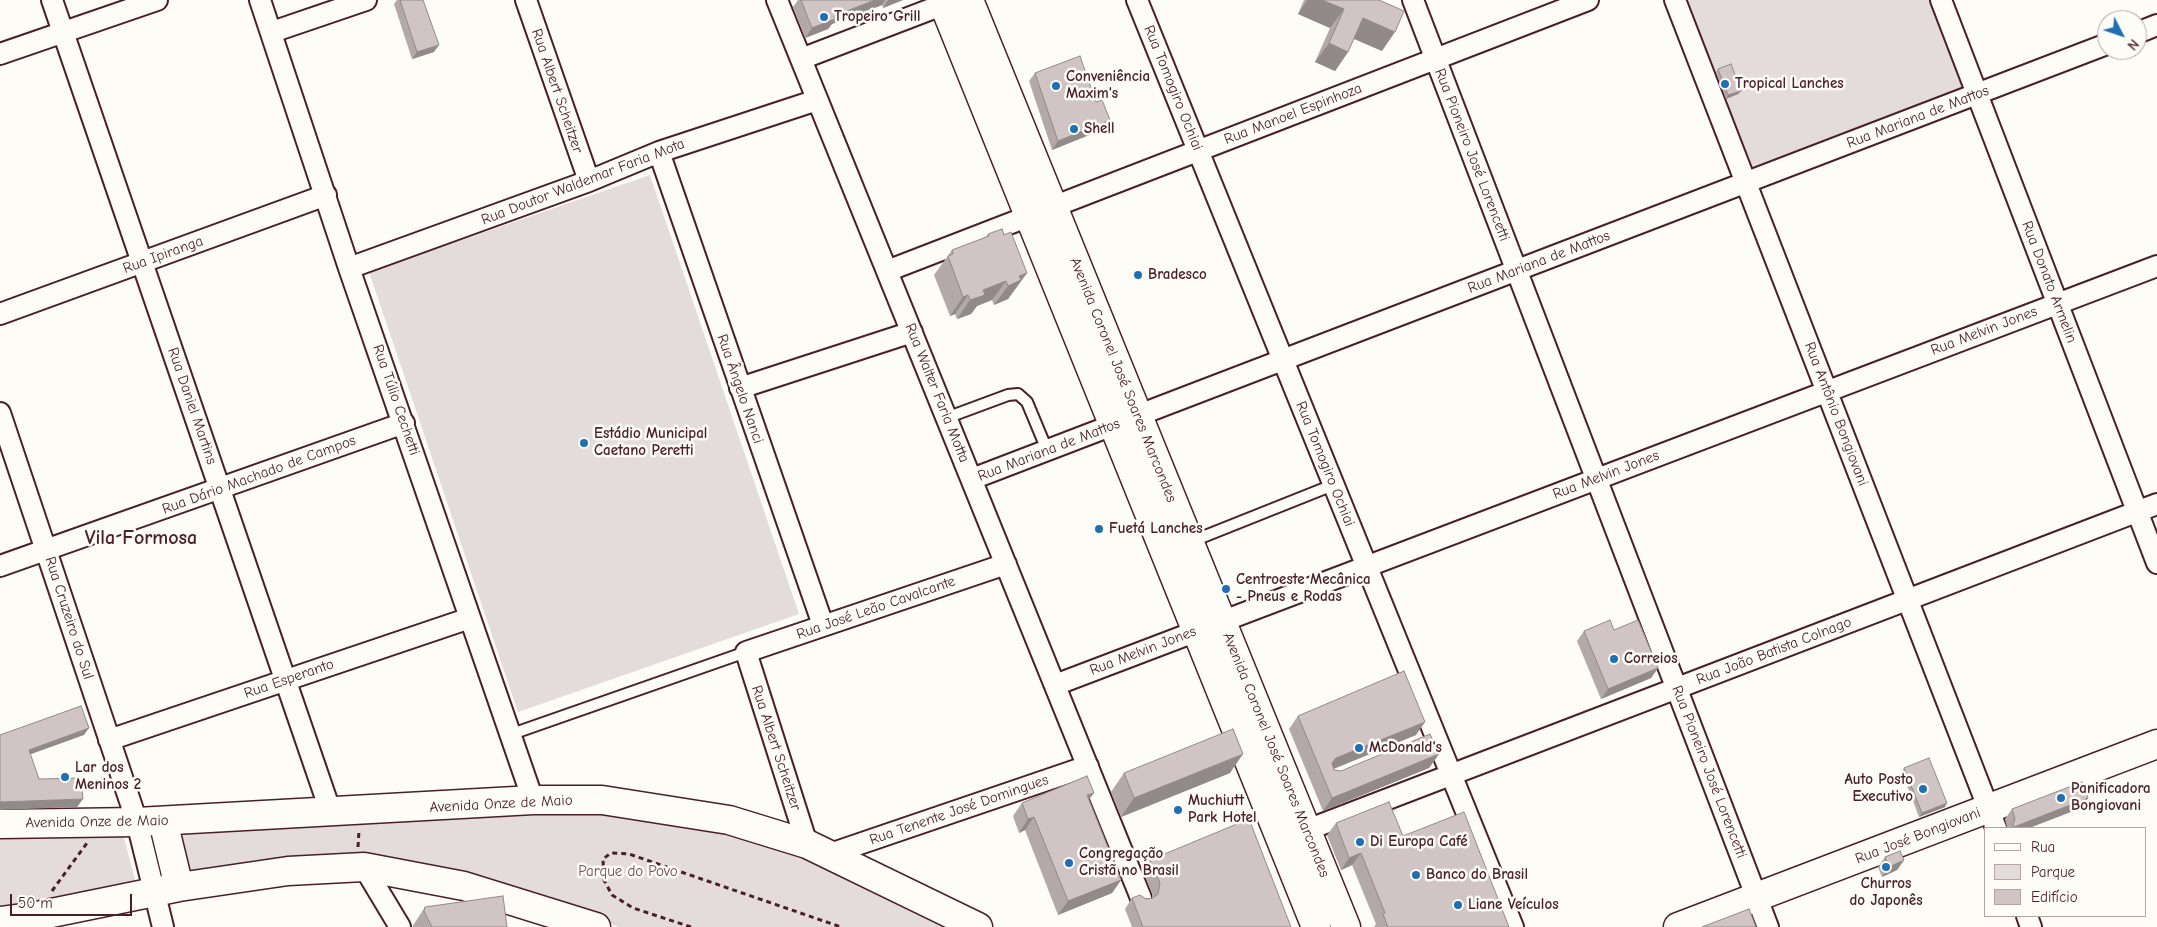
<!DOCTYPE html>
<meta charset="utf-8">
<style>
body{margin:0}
#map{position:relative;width:2157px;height:927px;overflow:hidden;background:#fdfcf7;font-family:"Comic Neue",sans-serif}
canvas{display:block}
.legend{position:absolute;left:1984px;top:827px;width:162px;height:90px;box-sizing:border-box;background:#fdfcf7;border:1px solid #b5a4a5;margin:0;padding:6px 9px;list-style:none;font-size:15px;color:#4a1f2b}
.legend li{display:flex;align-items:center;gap:10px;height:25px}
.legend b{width:25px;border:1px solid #b5a4a5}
.north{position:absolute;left:2097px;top:10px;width:50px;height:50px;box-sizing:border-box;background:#fdfcf7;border:1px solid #b5a4a5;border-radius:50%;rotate:131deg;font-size:14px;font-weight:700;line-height:20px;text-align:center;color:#4a1f2b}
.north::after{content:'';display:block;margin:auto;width:18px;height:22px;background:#1f6fb2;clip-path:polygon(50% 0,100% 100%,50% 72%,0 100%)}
.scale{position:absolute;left:10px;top:894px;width:122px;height:22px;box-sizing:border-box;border:2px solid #4a1f2b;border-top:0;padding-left:6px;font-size:15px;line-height:18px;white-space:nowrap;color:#4a1f2b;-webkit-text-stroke:4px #fdfcf7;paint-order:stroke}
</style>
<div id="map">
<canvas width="2157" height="927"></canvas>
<ul class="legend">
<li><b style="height:6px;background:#fdfcf7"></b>Rua</li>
<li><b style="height:14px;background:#e3dcda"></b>Parque</li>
<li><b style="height:14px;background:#d0c5c4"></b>Edifício</li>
</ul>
<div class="north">N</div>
<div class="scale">50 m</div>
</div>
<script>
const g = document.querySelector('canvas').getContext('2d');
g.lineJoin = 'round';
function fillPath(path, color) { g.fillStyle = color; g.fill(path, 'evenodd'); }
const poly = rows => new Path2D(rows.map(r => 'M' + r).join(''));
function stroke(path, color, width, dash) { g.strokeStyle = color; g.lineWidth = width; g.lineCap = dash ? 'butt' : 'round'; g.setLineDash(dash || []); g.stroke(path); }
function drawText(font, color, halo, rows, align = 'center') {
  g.font = font + ' "Comic Neue",sans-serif'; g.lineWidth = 5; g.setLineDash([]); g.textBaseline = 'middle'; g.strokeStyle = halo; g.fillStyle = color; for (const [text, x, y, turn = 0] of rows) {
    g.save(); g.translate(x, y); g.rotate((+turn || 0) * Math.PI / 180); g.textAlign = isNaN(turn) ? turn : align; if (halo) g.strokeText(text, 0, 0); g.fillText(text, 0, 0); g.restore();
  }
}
const green = poly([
 [1683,0,1929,0,1962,88,1746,169],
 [650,175,799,614,518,712,369,272],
 [601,812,710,830,785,850,947,927,619,927,468,878,187,879,176,828,359,818],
 [123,834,136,883,0,912,0,835]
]);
const path = poly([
 [358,847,359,831],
 [52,891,87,843],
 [691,927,633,908,612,895,604,880,603,859,611,853,629,854,841,927]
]);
const lane = poly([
 [946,418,1008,395,1018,394,1027,402,1047,450],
 [1190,542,1333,485],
 [509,735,746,652]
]);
const street = poly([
 [52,0,331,813],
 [260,0,349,268,533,800],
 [526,0,589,181],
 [777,0,1141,898],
 [1137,0,1513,927],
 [1413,0,1768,927],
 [1675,0,1996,828],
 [1941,0,2157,563],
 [272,32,366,0],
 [2137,33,2157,25],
 [0,54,157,0],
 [801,59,955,0],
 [659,152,823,625],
 [349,268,589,181,659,152,817,100],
 [887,271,1588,0],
 [0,314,326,195],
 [740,388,912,332],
 [0,413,137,822,163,927],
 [972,479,2107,44],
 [0,566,404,423],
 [1055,685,2157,266],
 [109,740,470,618],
 [1307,830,2157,504],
 [807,844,746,652,1006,564],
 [830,854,1088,766],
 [364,867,400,927],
 [2027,916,2031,927]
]);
const secondary = poly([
 [942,0,1316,927],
 [969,0,1346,927],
 [163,821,179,887],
 [0,824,137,822,533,800,602,800,729,820,807,844,978,927],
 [0,921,32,917,179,887,288,871,364,867,464,886,596,927],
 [1678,927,2157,744]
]);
const wall = poly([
 [397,0,423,0,434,52,412,59,394,4],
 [798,0,903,0,883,8,882,5,832,24,828,29,805,38,793,7],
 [1304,0,1379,0,1382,51,1354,39,1348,52,1335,71,1315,62,1330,28,1298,14],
 [1718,69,1741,91,1738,94,1726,99,1716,72],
 [1035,73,1096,102,1110,120,1104,129,1052,150,1029,81],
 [988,234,1004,235,1027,273,1008,299,994,305,992,300,977,306,971,314,957,319,955,314,950,316,934,275,952,250,986,237],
 [1614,630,1658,668,1651,678,1601,699,1577,641,1584,631],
 [1298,716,1416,735,1333,769,1334,770,1341,771,1439,754,1429,768,1323,811,1289,729],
 [1904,768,1945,807,1919,817,1902,772],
 [1124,773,1230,773,1121,817,1111,792],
 [2088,798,2081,808,2029,828,2007,828,2005,819,2012,809],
 [1089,800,1121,880,1112,893,1058,915,1025,830,1019,833,1013,816,1022,803],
 [1336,823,1403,836,1509,927,1374,927,1376,924,1352,865,1341,870,1327,835],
 [1885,857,1904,860,1897,870,1882,877,1878,867],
 [1150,860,1291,927,1132,927,1125,909,1132,898,1152,898,1152,894,1143,871],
 [425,907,507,927,412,927]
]);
const shadedWall = poly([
 [875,0,885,0,882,5,832,24,828,29,805,38,812,28,834,16],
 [888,0,903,0,883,8],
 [1307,0,1322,0,1344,9,1330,28,1298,14],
 [1363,18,1395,32,1382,51,1350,37],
 [1329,43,1348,52,1335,71,1315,62],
 [439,45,434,52,412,59,417,52],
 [1741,91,1738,94,1726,99,1728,95],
 [1110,120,1104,129,1052,150,1058,141],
 [1027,273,1008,299,994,305,1008,286,1019,276],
 [1006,281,992,300,977,306,971,314,957,319,970,300,983,290],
 [968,295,955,314,950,316,963,297],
 [1658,668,1651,678,1601,699,1608,689],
 [1425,722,1416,735,1326,772,1322,777,1336,758],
 [89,728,84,735,23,757,29,750],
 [1243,754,1230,773,1121,817,1134,798],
 [1439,754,1429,768,1323,811,1332,798],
 [1094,793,1084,806,1087,795],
 [2088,798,2081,808,2029,828,2013,828,2014,827],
 [83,799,77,807,0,810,0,802],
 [1947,803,1945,807,1919,817,1922,813],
 [1034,817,1025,830,1019,833,1028,819],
 [1361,853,1352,865,1341,870,1349,858],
 [1904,860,1897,870,1882,877,1889,867],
 [1121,880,1112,893,1058,915,1068,901]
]);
const building = poly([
 [400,0,423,0,439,45,417,52,400,0],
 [801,0,875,0,834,16,835,19,812,28,801,0],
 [1322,0,1379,0,1404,11,1395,32,1363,18,1348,52,1329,43,1344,9,1322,0],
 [1080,56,1096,102,1102,100,1110,120,1058,141,1035,73,1080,56],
 [1731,64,1741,91,1728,95,1718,69,1731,64],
 [1002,229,1004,235,1011,232,1027,273,1019,276,1021,280,1008,286,1006,281,983,290,985,295,970,300,968,295,963,297,948,256,953,254,952,250,989,236,988,234,1002,229],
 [1610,620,1614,630,1638,620,1658,668,1608,689,1584,631,1610,620],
 [1404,671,1425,722,1336,758,1332,763,1334,770,1341,771,1430,734,1439,754,1332,798,1298,716,1404,671],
 [81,706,89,728,29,750,39,779,81,778,83,799,0,802,0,735,81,706],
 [1233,729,1243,754,1134,798,1124,773,1233,729],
 [1929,758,1947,803,1922,813,1904,768,1929,758],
 [1087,776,1094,793,1087,795,1121,880,1068,901,1034,817,1028,819,1022,803,1087,776],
 [2082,782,2088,798,2014,827,2013,824,2015,819,2012,809,2082,782],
 [1389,802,1403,836,1464,812,1509,927,1388,927,1383,914,1385,913,1361,853,1349,858,1336,823,1389,802],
 [1249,819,1291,927,1143,927,1132,898,1140,895,1146,899,1153,898,1158,894,1160,883,1150,860,1249,819],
 [1900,851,1904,860,1889,867,1885,857,1900,851],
 [503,896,507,927,432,927,424,911,425,907,503,896],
 [1749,909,1756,927,1702,927,1749,909]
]);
const markers = [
 [824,17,5,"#1f6fb2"],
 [1725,84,5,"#1f6fb2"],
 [1056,86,5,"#1f6fb2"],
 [1074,129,5,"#1f6fb2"],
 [1138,275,5,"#1f6fb2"],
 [584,443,5,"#1f6fb2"],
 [1099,529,5,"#1f6fb2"],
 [1226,589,5,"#1f6fb2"],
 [1614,659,5,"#1f6fb2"],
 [1359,748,5,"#1f6fb2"],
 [65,777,5,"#1f6fb2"],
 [1923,789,5,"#1f6fb2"],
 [2061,798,5,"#1f6fb2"],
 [1178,810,5,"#1f6fb2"],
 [1360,842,5,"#1f6fb2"],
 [1069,863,5,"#1f6fb2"],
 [1886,867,5,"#1f6fb2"],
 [1416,875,5,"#1f6fb2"],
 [1458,905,5,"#1f6fb2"]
];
const poiNames = [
 ["Tropeiro Grill",834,17],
 ["Conveniência",1066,77],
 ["Maxim's",1066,94],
 ["Tropical Lanches",1735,84],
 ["Shell",1084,129],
 ["Bradesco",1148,275],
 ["Estádio Municipal",594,434],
 ["Caetano Peretti",594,451],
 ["Fuetá Lanches",1109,529],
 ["Centroeste Mecânica",1236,580],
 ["- Pneus e Rodas",1236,597],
 ["Correios",1624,659],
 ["McDonald's",1369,748],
 ["Lar dos",75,768],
 ["Meninos 2",75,785],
 ["Auto Posto",1913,780,"right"],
 ["Executivo",1913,797,"right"],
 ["Panificadora",2071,789],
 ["Bongiovani",2071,806],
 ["Muchiutt",1188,801],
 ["Park Hotel",1188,818],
 ["Di Europa Café",1370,842],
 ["Congregação",1079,854],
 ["Cristã no Brasil",1079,871],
 ["Banco do Brasil",1426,875],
 ["Churros",1886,884,"center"],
 ["do Japonês",1886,901,"center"],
 ["Liane Veículos",1468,905]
];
const streetNames = [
 ["Rua Tomogiro Ochiai",1173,88,68],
 ["Rua Albert Scheitzer",557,91,71],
 ["Rua Manoel Espinhoza",1293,114,-21],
 ["Rua Mariana de Mattos",1918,117,-21],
 ["Rua Pioneiro José Lorencetti",1472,155,69],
 ["Rua Doutor Waldemar Faria Mota",583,182,-21],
 ["Rua Ipiranga",163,255,-20],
 ["Rua Mariana de Mattos",1539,262,-21],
 ["Rua Donato Armelin",2049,282,69],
 ["Rua Melvin Jones",1984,331,-21],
 ["Avenida Coronel José Soares Marcondes",1123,380,68],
 ["Rua Ângelo Nanci",740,389,71],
 ["Rua Walter Faria Motta",937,393,68],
 ["Rua Túlio Cechetti",396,400,71],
 ["Rua Daniel Martins",192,406,71],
 ["Rua Antônio Bongiovani",1836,414,69],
 ["Rua Mariana de Mattos",1049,450,-21],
 ["Rua Tomogiro Ochiai",1325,464,68],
 ["Rua Dário Machado de Campos",259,475,-20],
 ["Rua Melvin Jones",1606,475,-21],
 ["Rua José Leão Cavalcante",876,608,-19],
 ["Rua Cruzeiro do Sul",69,618,72],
 ["Rua Melvin Jones",1143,651,-21],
 ["Rua João Batista Colnago",1774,651,-21],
 ["Rua Esperanto",289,679,-19],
 ["Rua Albert Scheitzer",776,748,72],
 ["Avenida Coronel José Soares Marcondes",1276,755,68],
 ["Rua Pioneiro José Lorencetti",1709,772,69],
 ["Avenida Onze de Maio",501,804,-3],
 ["Rua Tenente José Domingues",959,810,-19],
 ["Avenida Onze de Maio",97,822,-1],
 ["Rua José Bongiovani",1918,836,-21]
];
const parkNames = [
 ["Parque do Povo",628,872]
];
const districtNames = [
 ["Vila Formosa",141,538]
];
fillPath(green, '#e3dcda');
stroke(lane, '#4a1f2b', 14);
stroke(street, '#4a1f2b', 24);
stroke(secondary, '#4a1f2b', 31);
stroke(path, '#4a1f2b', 3, [5, 4]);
stroke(lane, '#fdfcf7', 10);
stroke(street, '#fdfcf7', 20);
stroke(secondary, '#fdfcf7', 28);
fillPath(wall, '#b3a9a9');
fillPath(shadedWall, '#928a89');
fillPath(building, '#d0c5c4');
stroke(building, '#928a89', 1);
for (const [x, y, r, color] of markers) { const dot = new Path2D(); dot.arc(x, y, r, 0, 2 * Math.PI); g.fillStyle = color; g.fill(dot); stroke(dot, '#fdfcf7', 2); }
drawText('bold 15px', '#4a1f2b', '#fdfcf7', poiNames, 'left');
drawText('15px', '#4a1f2b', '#fdfcf7', streetNames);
drawText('15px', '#704e57', '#fdfcf7', parkNames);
drawText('bold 20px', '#4a1f2b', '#fdfcf7', districtNames);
</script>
